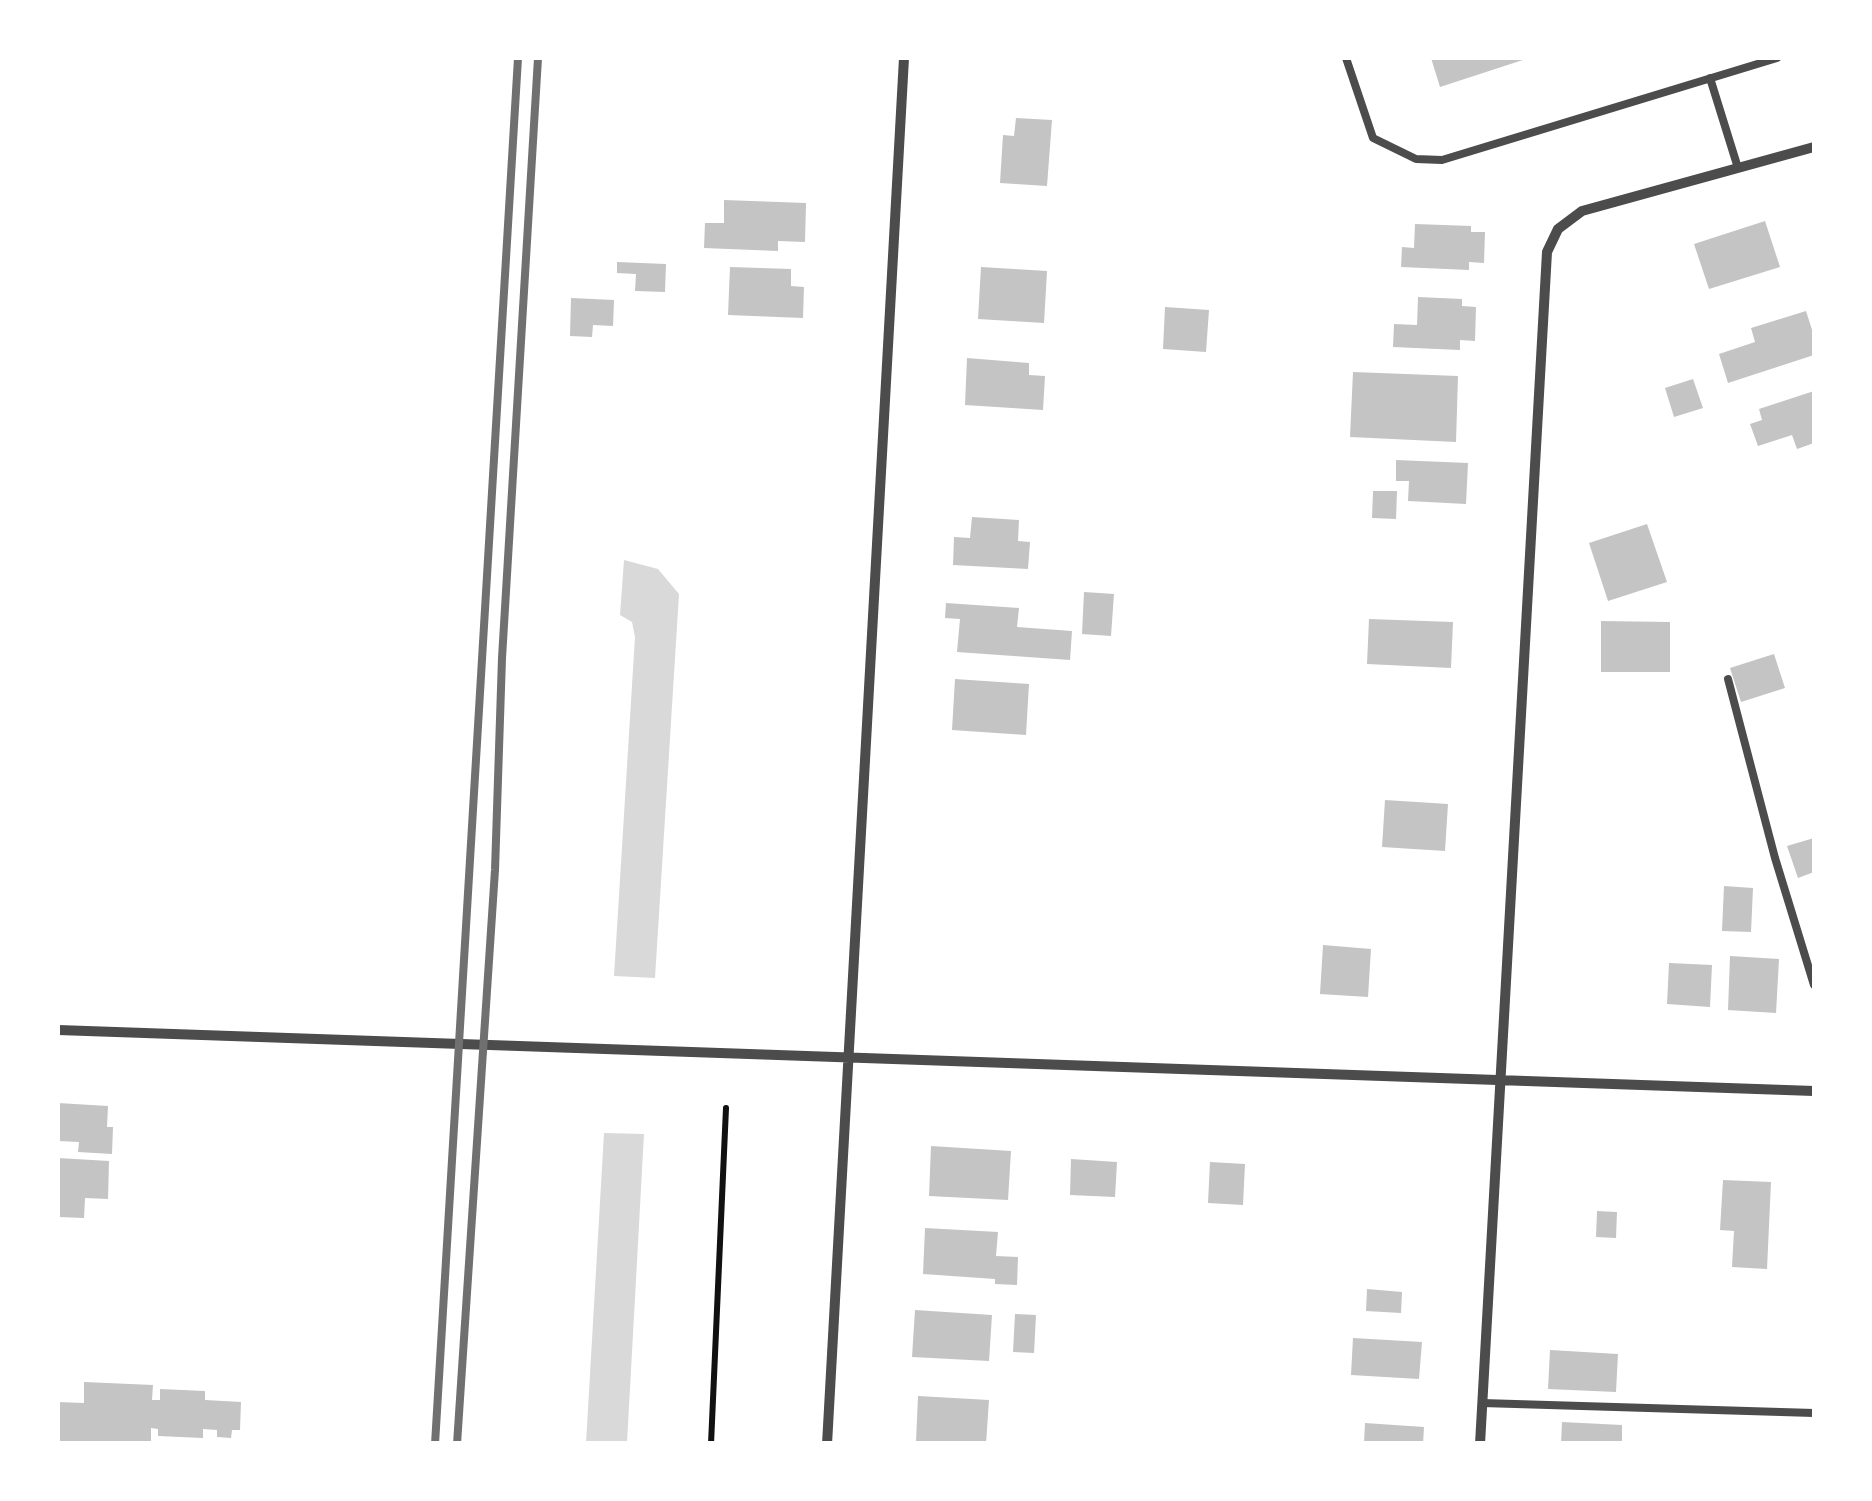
<!DOCTYPE html>
<style>
body{margin:0}
#map{position:relative;width:1872px;height:1501px;overflow:hidden;background:#fff;font-family:"PT Sans Narrow",sans-serif}
canvas{display:block}
.frame{position:absolute;inset:0;border:60px solid #fff;pointer-events:none}
</style>
<div id="map">
<canvas width="1872" height="1501"></canvas>
<div class="frame"></div>
</div>
<script>
const g = document.querySelector('canvas').getContext('2d');
g.lineJoin = 'round';
function fillPath(path, color) { g.fillStyle = color; g.fill(path, 'evenodd'); }
const poly = rows => new Path2D(rows.map(r => 'M' + r).join(''));
function stroke(path, color, width, dash) { g.strokeStyle = color; g.lineWidth = width; g.lineCap = dash ? 'butt' : 'round'; g.setLineDash(dash || []); g.stroke(path); }
const water = poly([
 [624,560,658,569,679,594,655,978,614,976,635,637,632,622,620,615],
 [604,1133,644,1134,627,1443,586,1443]
]);
const building = poly([
 [1431,58,1529,58,1440,87],
 [1016,118,1052,120,1047,186,1000,183,1003,135,1014,136],
 [724,200,806,203,805,242,778,241,778,251,704,248,705,223,724,223],
 [1765,221,1780,267,1709,289,1694,244],
 [1415,224,1471,226,1471,232,1485,232,1484,263,1469,262,1469,270,1401,267,1402,247,1414,248],
 [617,262,666,264,665,292,635,291,636,274,617,273],
 [730,267,791,269,791,286,804,287,803,318,728,315],
 [981,267,1047,271,1044,323,978,319],
 [1418,297,1462,299,1462,306,1476,307,1475,341,1460,340,1460,350,1393,347,1394,324,1417,325],
 [571,298,614,300,613,326,593,325,592,337,570,336],
 [1165,307,1209,310,1206,352,1163,349],
 [1806,311,1814,336,1814,355,1728,383,1719,354,1755,342,1751,328],
 [967,358,1029,363,1029,375,1045,376,1043,410,965,405],
 [1353,372,1458,376,1456,442,1350,437],
 [1693,379,1703,408,1674,417,1665,388],
 [1814,391,1814,443,1797,449,1792,435,1758,446,1750,424,1762,420,1759,409],
 [1396,460,1468,463,1466,504,1408,501,1409,481,1396,481],
 [1373,491,1397,491,1396,519,1372,518],
 [972,517,1019,520,1018,541,1030,542,1028,569,953,565,954,537,970,538],
 [1647,524,1667,582,1608,601,1589,543],
 [1084,592,1114,594,1111,636,1082,634],
 [946,603,1019,608,1017,627,1072,631,1070,660,957,652,960,619,945,618],
 [1369,619,1453,622,1451,668,1367,664],
 [1601,621,1670,622,1670,672,1601,672],
 [1774,654,1785,688,1741,702,1730,668],
 [955,679,1029,684,1026,735,952,730],
 [1385,800,1448,804,1445,851,1382,847],
 [1814,838,1814,872,1798,878,1787,846],
 [1724,886,1753,888,1751,932,1722,931],
 [1323,945,1371,949,1368,997,1320,994],
 [1730,956,1779,959,1776,1013,1728,1010],
 [1669,963,1712,965,1710,1007,1667,1004],
 [58,1103,108,1106,107,1127,113,1127,112,1154,78,1152,79,1142,58,1141],
 [931,1146,1011,1151,1008,1200,929,1196],
 [58,1158,109,1161,108,1199,85,1198,84,1218,58,1217],
 [1071,1159,1117,1162,1115,1197,1070,1195],
 [1210,1162,1245,1164,1243,1205,1208,1203],
 [1723,1180,1771,1182,1767,1269,1732,1267,1734,1231,1720,1230],
 [1597,1211,1617,1212,1616,1238,1596,1237],
 [925,1228,998,1232,996,1256,1018,1257,1017,1285,995,1284,995,1279,923,1274],
 [1367,1289,1402,1292,1401,1313,1366,1311],
 [915,1310,992,1315,989,1361,912,1357],
 [1015,1314,1036,1315,1034,1353,1013,1352],
 [1353,1338,1422,1342,1419,1379,1351,1375],
 [1550,1350,1618,1354,1616,1392,1548,1389],
 [84,1382,153,1385,152,1400,160,1400,160,1389,205,1391,205,1400,241,1402,240,1430,232,1430,231,1438,217,1437,217,1430,203,1429,203,1438,158,1436,158,1429,151,1428,151,1442,58,1444,58,1402,84,1403],
 [918,1396,989,1400,986,1444,916,1442],
 [1562,1422,1622,1425,1622,1444,1561,1444],
 [1365,1423,1424,1427,1423,1444,1364,1444]
]);
const path = poly([
 [711,1444,726,1108]
]);
const service = poly([
 [1346,58,1373,138,1416,159,1442,160,1777,58],
 [1710,78,1738,168],
 [1728,679,1775,858,1814,985],
 [1482,1403,1814,1413]
]);
const minor = poly([
 [58,1030,1814,1091],
 [827,1444,904,58],
 [1480,1444,1547,252,1558,229,1582,211,1814,147]
]);
const rail = poly([
 [435,1444,518,58],
 [457,1444,495,870,502,658,538,58]
]);
fillPath(water, '#d9d9d9');
fillPath(building, '#c4c4c4');
stroke(path, '#111', 6);
stroke(service, '#4c4c4c', 8);
stroke(minor, '#4c4c4c', 10);
stroke(rail, '#707070', 8);
</script>
